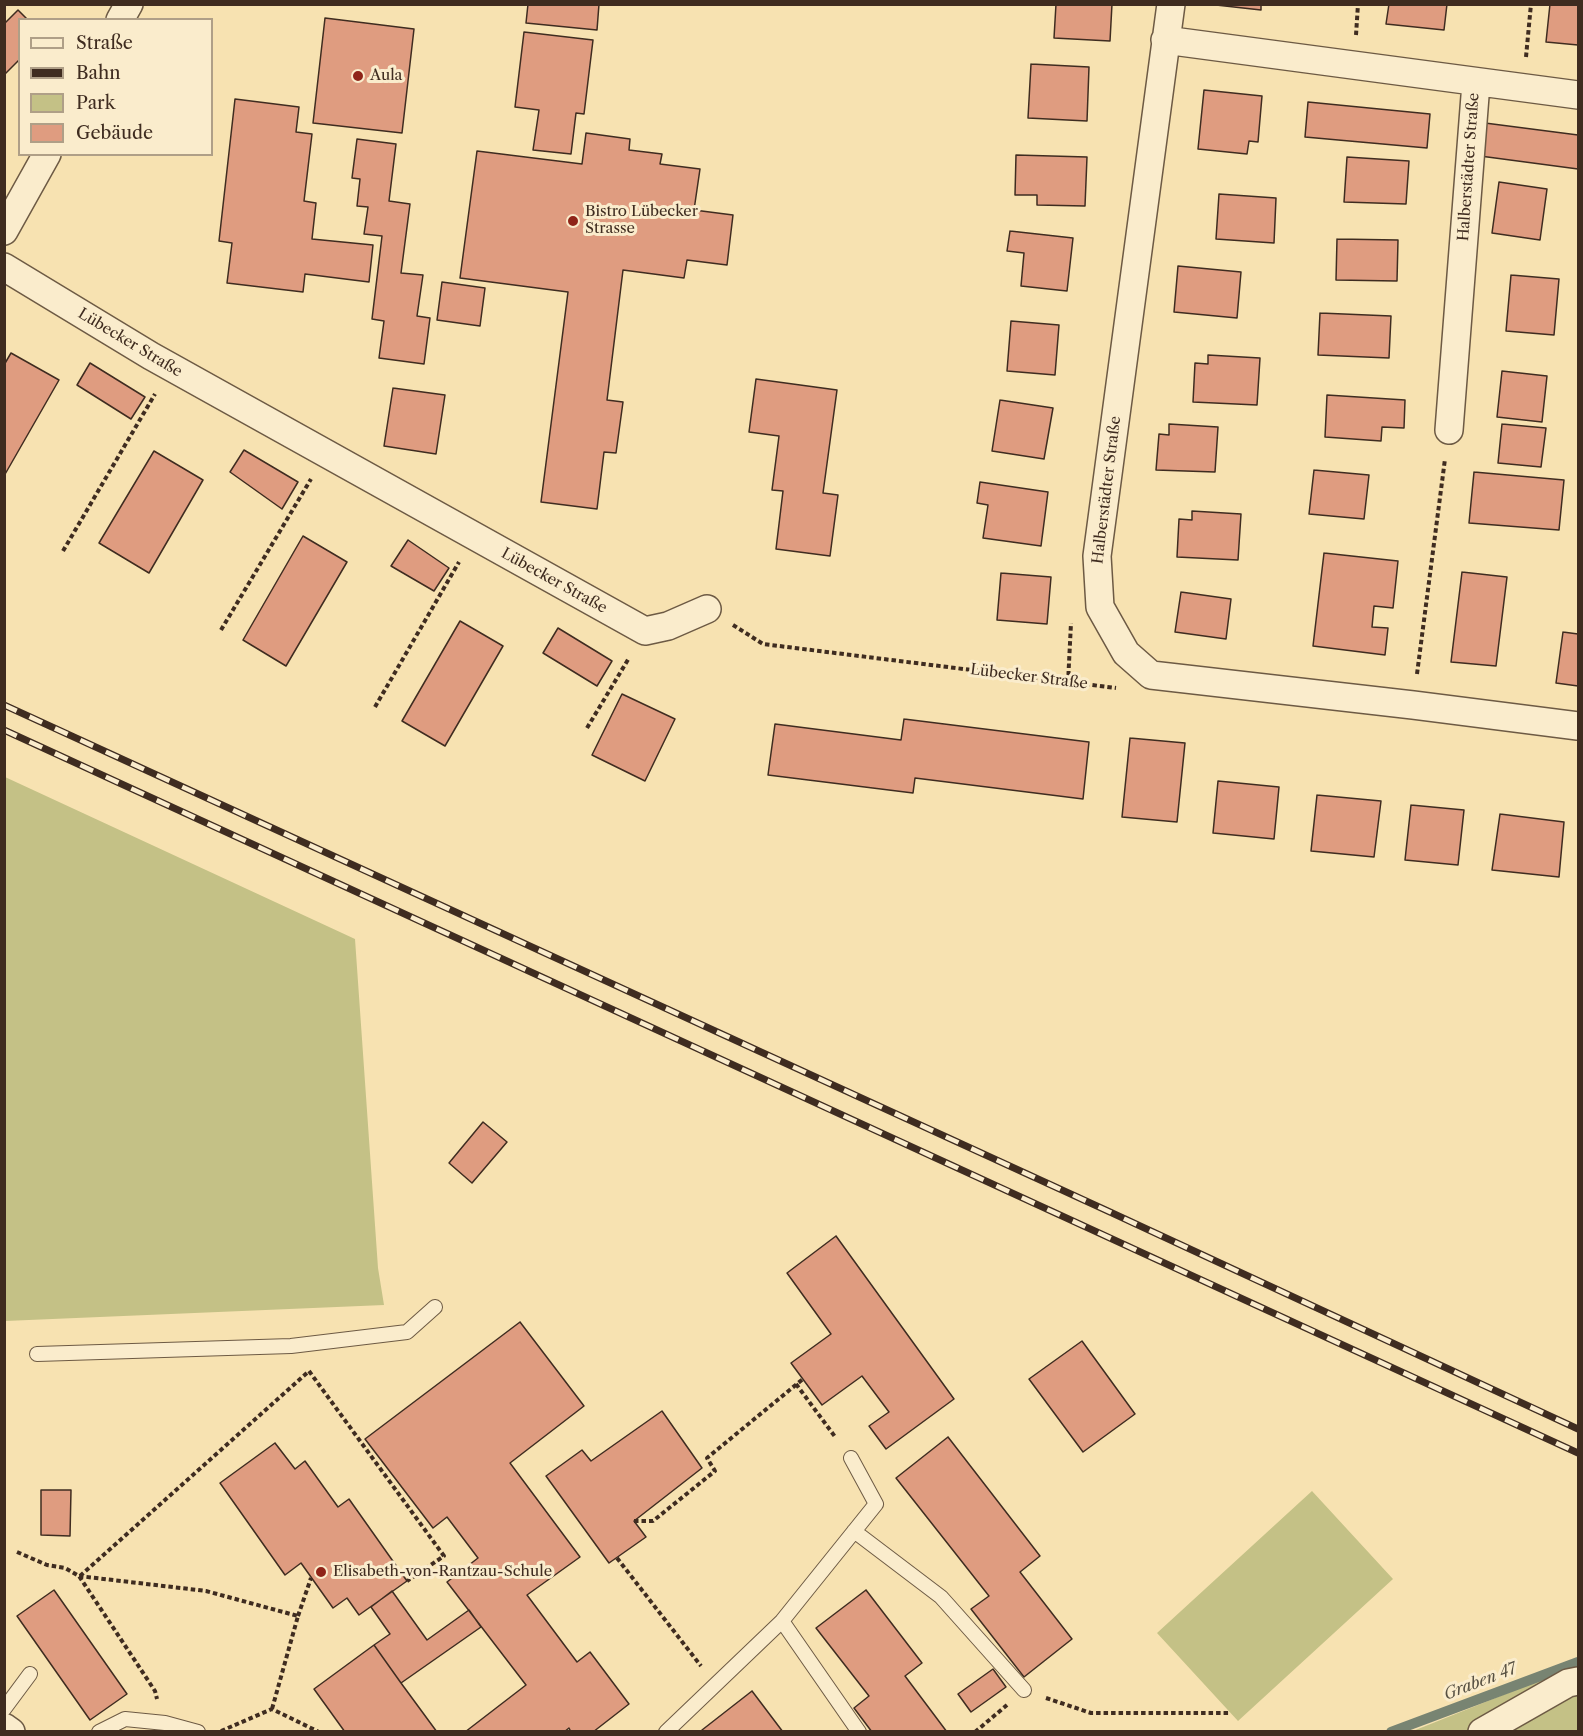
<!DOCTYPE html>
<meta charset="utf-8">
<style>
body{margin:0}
#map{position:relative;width:1583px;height:1736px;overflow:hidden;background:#f7e2b1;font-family:"Libre Caslon Text",serif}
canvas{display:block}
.frame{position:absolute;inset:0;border:6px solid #3f2c20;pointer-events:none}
.legend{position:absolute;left:18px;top:18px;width:195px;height:138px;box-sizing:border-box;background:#faeccc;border:2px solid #af9f87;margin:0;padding:8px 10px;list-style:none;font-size:18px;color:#3f2c20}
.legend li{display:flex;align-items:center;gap:12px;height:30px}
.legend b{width:30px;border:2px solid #af9f87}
</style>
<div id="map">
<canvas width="1583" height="1736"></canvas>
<div class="frame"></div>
<ul class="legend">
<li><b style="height:8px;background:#faeccc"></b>Straße</li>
<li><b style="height:8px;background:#3f2c20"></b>Bahn</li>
<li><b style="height:16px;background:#c4c186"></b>Park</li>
<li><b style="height:16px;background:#df9c80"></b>Gebäude</li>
</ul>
</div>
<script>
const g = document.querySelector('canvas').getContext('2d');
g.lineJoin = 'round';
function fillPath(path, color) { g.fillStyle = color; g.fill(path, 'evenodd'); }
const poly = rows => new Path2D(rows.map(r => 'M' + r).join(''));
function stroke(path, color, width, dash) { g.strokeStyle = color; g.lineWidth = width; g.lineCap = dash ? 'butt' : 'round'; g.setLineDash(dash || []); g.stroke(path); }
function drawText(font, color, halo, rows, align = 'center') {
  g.font = font + ' "Libre Caslon Text",serif'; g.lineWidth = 6; g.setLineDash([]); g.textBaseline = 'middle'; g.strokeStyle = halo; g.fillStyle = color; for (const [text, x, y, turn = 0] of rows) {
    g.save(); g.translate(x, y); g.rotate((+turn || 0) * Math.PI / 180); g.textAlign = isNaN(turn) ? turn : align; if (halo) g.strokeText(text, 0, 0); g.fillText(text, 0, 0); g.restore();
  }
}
const green = poly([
 [5,777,355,939,378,1268,384,1305,5,1321],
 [1312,1491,1393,1579,1238,1721,1157,1633],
 [1578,1665,1578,1731,1413,1731]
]);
const stream = poly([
 [1391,1732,1578,1662]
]);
const building = poly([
 [528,4,599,4,597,30,526,23,528,4],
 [1056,4,1112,4,1110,41,1054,38,1056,4],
 [1207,4,1261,4,1261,10,1207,4],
 [1389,4,1447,4,1444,30,1386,24,1389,4],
 [1550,4,1578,4,1578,45,1546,42,1550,4],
 [18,10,28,20,20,20,20,59,4,75,4,24,18,10],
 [325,18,414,29,402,133,313,123,325,18],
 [524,32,593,40,584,114,576,113,571,154,533,150,539,110,515,107,524,32],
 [1031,64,1089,67,1087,121,1028,118,1031,64],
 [1204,90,1262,96,1258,142,1249,141,1247,154,1198,149,1204,90],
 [235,99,299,107,296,132,312,134,304,201,316,203,312,239,373,245,369,282,305,274,303,292,227,283,232,243,219,241,235,99],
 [1308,102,1430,114,1427,148,1305,137,1308,102],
 [1485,123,1578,135,1578,169,1480,156,1485,123],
 [586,133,630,139,629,150,662,154,660,164,700,169,694,210,733,215,727,265,687,260,684,278,623,270,607,400,623,402,616,453,604,452,597,509,541,502,568,292,460,278,477,151,582,164,586,133],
 [357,139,396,144,389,201,410,204,401,273,423,275,417,316,430,318,424,364,379,358,384,321,372,319,382,236,364,234,368,207,357,206,360,179,352,178,357,139],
 [1016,155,1087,157,1085,206,1037,205,1037,195,1015,195,1016,155],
 [1347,157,1409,161,1406,204,1344,202,1347,157],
 [1499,182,1547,189,1540,240,1492,233,1499,182],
 [1219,194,1276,198,1274,243,1216,239,1219,194],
 [1010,231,1073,238,1067,291,1021,286,1024,253,1007,251,1010,231],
 [1337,239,1398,240,1397,281,1336,280,1337,239],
 [1178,266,1241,272,1237,318,1174,312,1178,266],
 [1511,275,1559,279,1554,335,1506,331,1511,275],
 [442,282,485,288,480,326,437,320,442,282],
 [1320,313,1391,316,1389,358,1318,355,1320,313],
 [1011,321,1059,325,1055,375,1007,371,1011,321],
 [11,353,59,380,4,476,4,365,11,353],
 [1208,355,1260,358,1257,405,1193,402,1195,363,1208,364,1208,355],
 [90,363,145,397,131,419,77,385,90,363],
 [1502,371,1547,376,1542,422,1497,417,1502,371],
 [756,379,837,390,823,493,838,495,830,556,776,549,783,491,772,490,779,436,749,432,756,379],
 [393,388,445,395,436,454,384,446,393,388],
 [1327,395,1405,400,1404,428,1382,427,1381,441,1325,437,1327,395],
 [1000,400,1053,408,1044,459,992,451,1000,400],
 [1169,424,1218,427,1215,472,1156,470,1159,434,1169,435,1169,424],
 [1502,424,1546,428,1541,467,1498,463,1502,424],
 [244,450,298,482,282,509,230,472,244,450],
 [154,451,203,480,149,573,99,543,154,451],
 [1314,470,1369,475,1364,519,1309,514,1314,470],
 [1474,472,1564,480,1559,530,1469,523,1474,472],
 [980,482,1048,492,1041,546,983,538,988,505,977,503,980,482],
 [1192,511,1241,514,1238,560,1177,557,1179,519,1192,520,1192,511],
 [303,536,347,562,286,666,243,640,303,536],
 [408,540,449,568,434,591,391,566,408,540],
 [1324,553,1398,561,1393,608,1374,606,1372,627,1388,628,1385,655,1313,646,1324,553],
 [1462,572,1507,577,1496,666,1451,662,1462,572],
 [1001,573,1051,577,1047,624,997,620,1001,573],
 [1181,592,1231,599,1226,639,1175,632,1181,592],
 [460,621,503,646,445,746,402,721,460,621],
 [558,628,612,661,597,686,543,653,558,628],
 [1563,632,1578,634,1578,686,1556,683,1563,632],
 [622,694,675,719,645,781,592,755,622,694],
 [904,719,1089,742,1083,799,915,778,913,793,768,775,775,724,901,740,904,719],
 [1130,738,1185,743,1177,822,1122,817,1130,738],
 [1218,781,1279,787,1274,839,1213,833,1218,781],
 [1317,795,1381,801,1374,857,1311,851,1317,795],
 [1411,805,1464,810,1458,865,1405,860,1411,805],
 [1500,814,1564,822,1559,877,1492,870,1500,814],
 [483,1122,507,1142,472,1183,449,1163,483,1122],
 [836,1236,954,1399,886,1449,869,1426,889,1412,862,1376,822,1405,791,1363,831,1334,787,1273,836,1236],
 [520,1322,584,1406,510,1463,580,1557,527,1595,577,1662,590,1652,629,1704,593,1732,571,1732,569,1728,564,1732,465,1732,526,1685,447,1582,478,1558,447,1517,433,1528,365,1439,520,1322],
 [1082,1341,1135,1414,1083,1452,1029,1379,1082,1341],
 [662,1411,702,1468,634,1521,646,1537,609,1563,546,1476,582,1450,591,1461,662,1411],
 [948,1437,1040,1556,1020,1572,1072,1639,1024,1677,971,1609,989,1596,896,1478,948,1437],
 [275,1443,295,1469,305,1461,338,1507,349,1499,407,1581,359,1615,347,1598,333,1608,301,1563,285,1575,220,1483,275,1443],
 [41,1490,71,1490,70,1536,41,1535,41,1490],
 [54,1590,127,1694,90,1720,17,1616,54,1590],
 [866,1590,922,1663,905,1676,947,1732,872,1732,854,1708,869,1696,816,1628,866,1590],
 [392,1591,427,1640,469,1610,481,1627,401,1683,374,1645,390,1634,371,1607,392,1591],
 [374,1645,401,1683,437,1732,345,1732,314,1689,374,1645],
 [993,1669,1006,1687,971,1712,958,1694,993,1669],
 [752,1691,783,1732,704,1732,702,1730,752,1691]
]);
const path = poly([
 [1356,35,1358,4],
 [1526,57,1531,4],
 [63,551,155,394],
 [733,625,763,644,1116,688],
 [221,630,311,479],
 [1417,674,1445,459],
 [1068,683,1071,623],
 [375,707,459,562],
 [587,728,629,658],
 [309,1371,444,1556,407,1581],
 [796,1384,836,1438],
 [634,1521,653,1521,715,1471,707,1458,803,1379],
 [17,1552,47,1565,65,1568,79,1576,155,1691,157,1699],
 [617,1558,701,1666],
 [79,1576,206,1591,298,1616,272,1709],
 [80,1576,309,1371],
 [298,1616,311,1578],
 [1046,1698,1091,1713,1231,1713],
 [221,1731,272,1709,319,1732],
 [975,1732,1007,1705]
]);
const service = poly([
 [37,1354,291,1346,407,1332,435,1307],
 [854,1531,941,1597,1024,1690],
 [782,1621,859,1732],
 [4,1709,30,1674],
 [99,1732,125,1719,165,1723,198,1732],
 [666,1732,782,1621,876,1504,851,1458]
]);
const minor = poly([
 [1171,4,1097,556,1100,607,1126,653,1151,675,1413,705,1578,726],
 [120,20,129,4],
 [1165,40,1578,95],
 [4,231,47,154],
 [4,267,151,356,645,631,668,626,707,609],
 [1449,430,1476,83],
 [4,1727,11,1732],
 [1482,1732,1568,1683,1578,1681]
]);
const rail = poly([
 [4,705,1110,1212,1578,1429],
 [4,730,1578,1453]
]);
const markers = [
 [358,76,6,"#8f2418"],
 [573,221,6,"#8f2418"],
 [321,1572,6,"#8f2418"]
];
const poiNames = [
 ["Aula",370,76],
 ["Bistro Lübecker",585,212],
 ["Strasse",585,229],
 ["Elisabeth-von-Rantzau-Schule",333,1572]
];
const streetNames = [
 ["Halberstädter Straße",1469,167,-86],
 ["Lübecker Straße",130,343,31],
 ["Halberstädter Straße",1107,490,-83],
 ["Lübecker Straße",554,581,29],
 ["Lübecker Straße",1029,677,7]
];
const waterNames = [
 ["Graben 47",1480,1682,-21]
];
fillPath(green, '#c4c186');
stroke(stream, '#788472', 10);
fillPath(building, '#df9c80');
stroke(building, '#3f2c20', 1.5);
stroke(service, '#6d5a44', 16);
stroke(minor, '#6d5a44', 30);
stroke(path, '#3f2c20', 4, [4.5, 3]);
stroke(service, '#faeccc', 14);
stroke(minor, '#faeccc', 27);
stroke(rail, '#3f2c20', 7);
stroke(rail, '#faeccc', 4.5, [14]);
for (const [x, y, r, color] of markers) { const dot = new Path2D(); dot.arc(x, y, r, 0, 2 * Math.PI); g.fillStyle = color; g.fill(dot); stroke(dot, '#faeccc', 2); }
drawText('15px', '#3f2c20', '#faeccc', poiNames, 'left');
drawText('15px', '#3f2c20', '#faeccc', streetNames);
drawText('italic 16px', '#575042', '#faeccc', waterNames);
</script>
